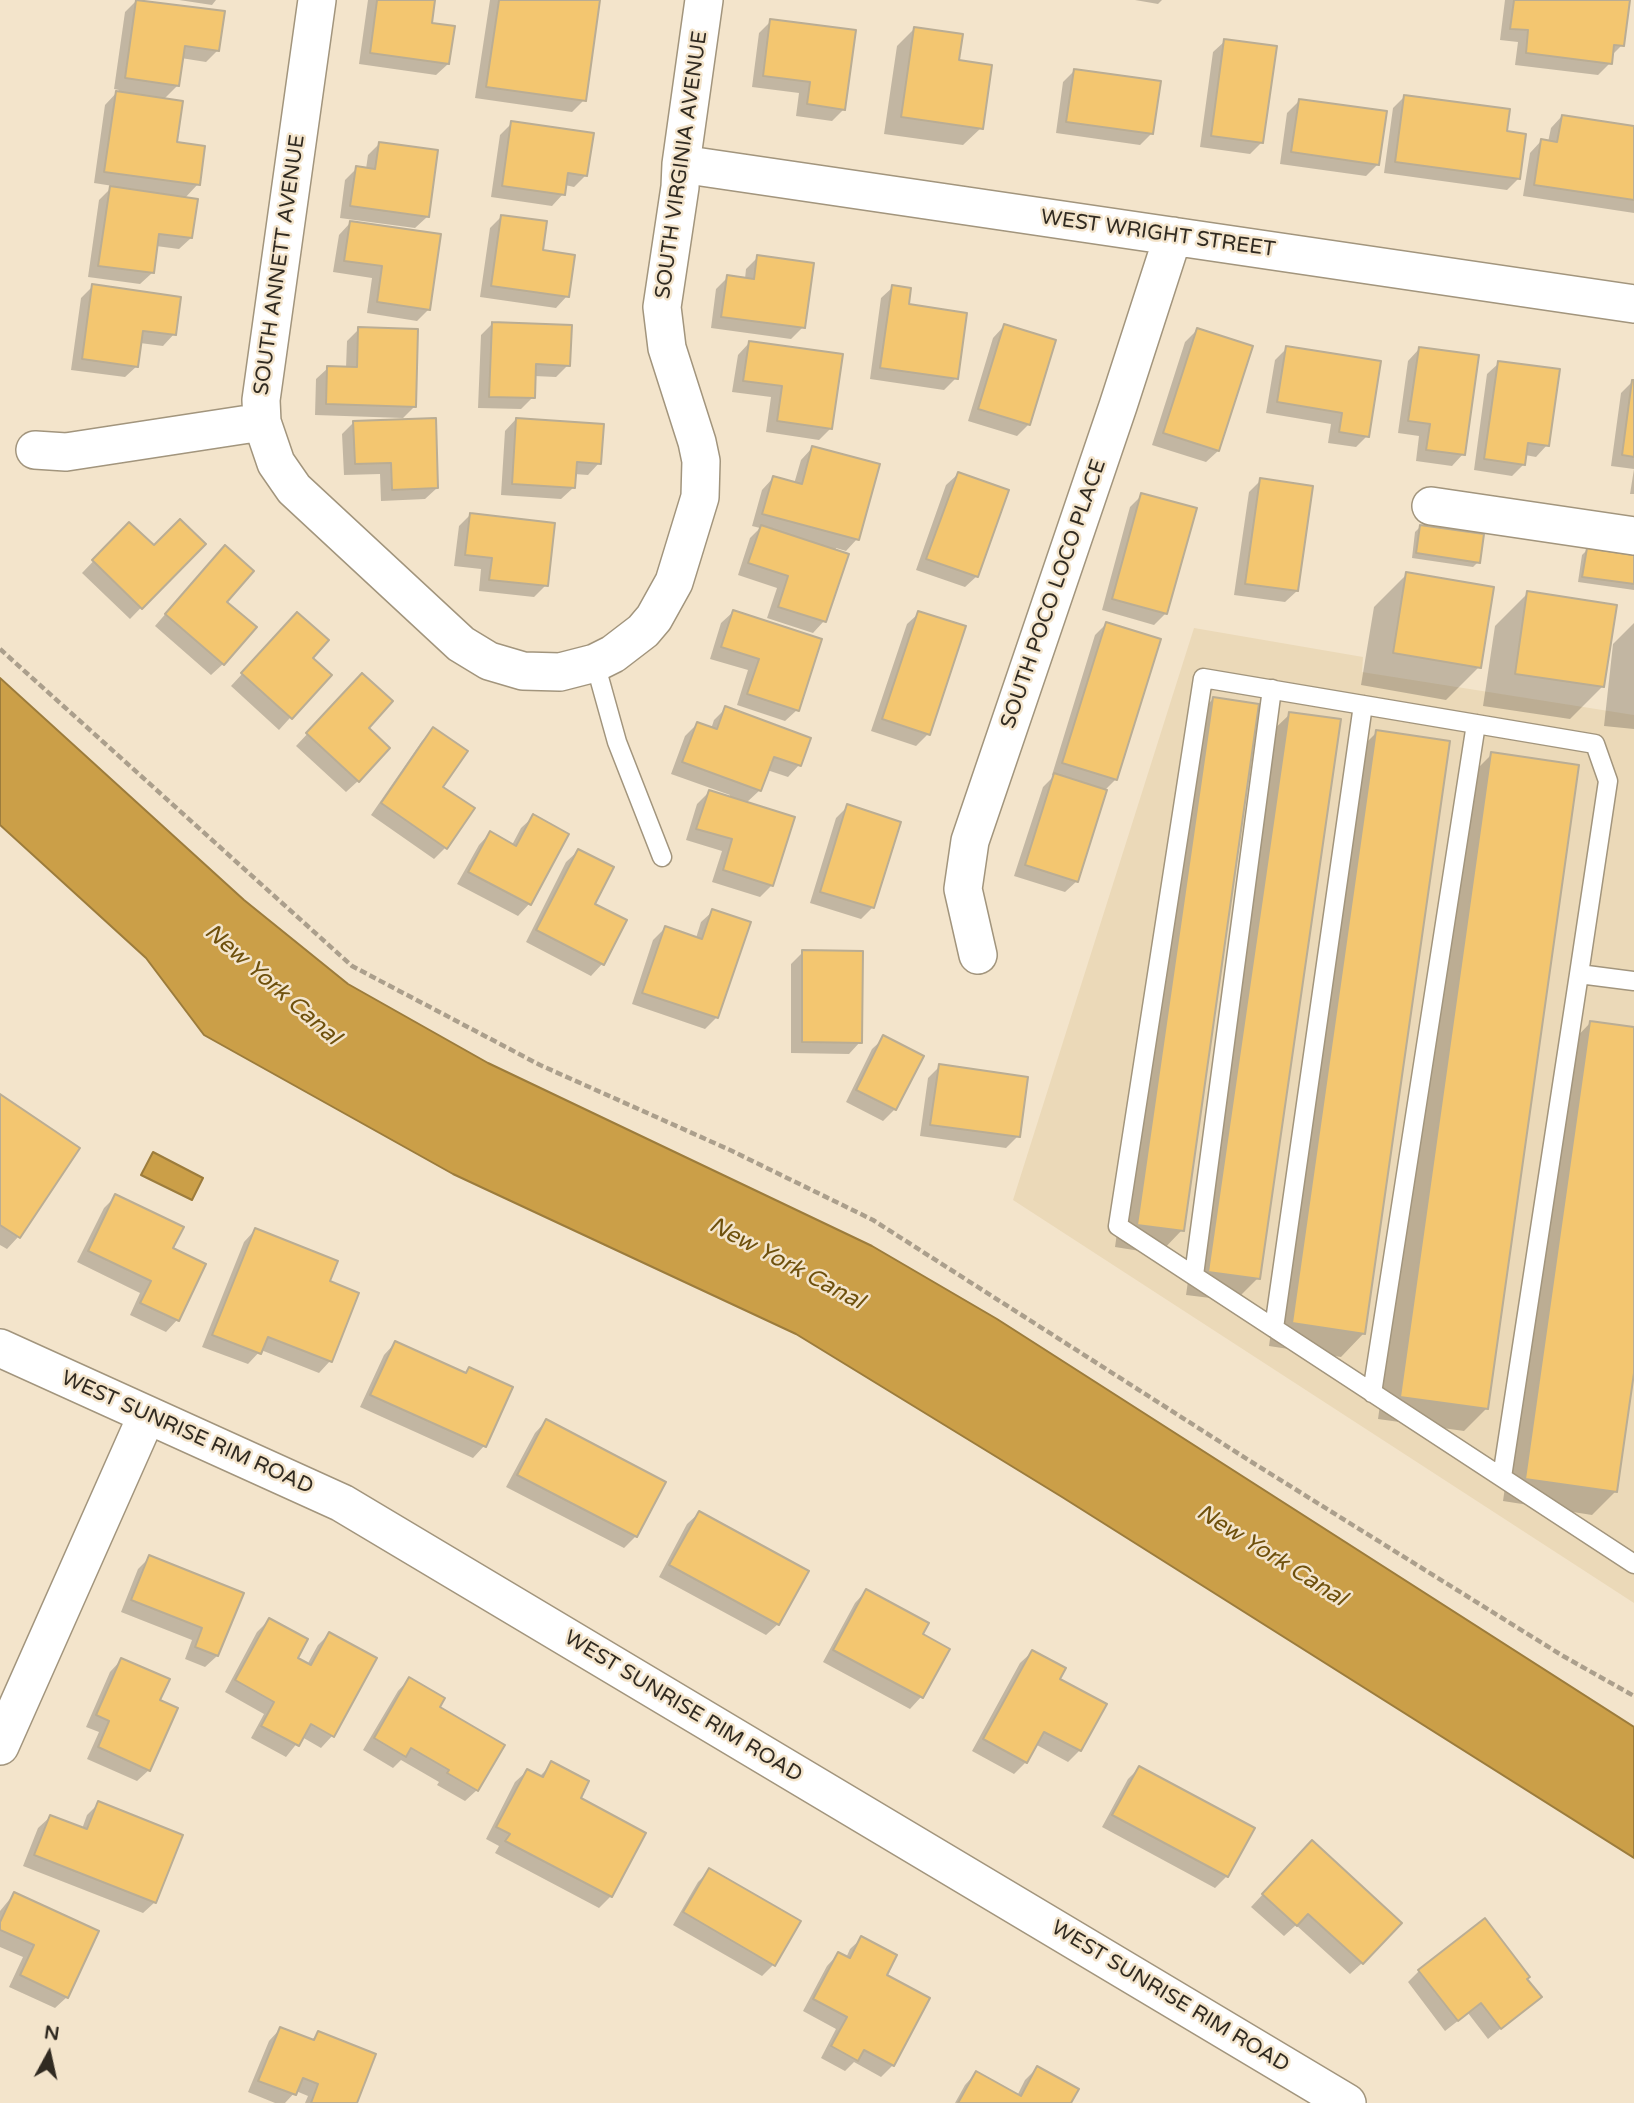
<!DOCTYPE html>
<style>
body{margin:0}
#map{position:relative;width:1634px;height:2103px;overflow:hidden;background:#f3e4cb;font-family:"Varela Round",sans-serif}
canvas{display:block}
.north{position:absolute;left:14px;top:2019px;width:70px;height:70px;-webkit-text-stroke:5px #f3e4cb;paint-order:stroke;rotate:8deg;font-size:19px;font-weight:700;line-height:28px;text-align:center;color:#302a21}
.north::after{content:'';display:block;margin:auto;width:24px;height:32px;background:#302a21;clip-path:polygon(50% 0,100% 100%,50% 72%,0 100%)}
</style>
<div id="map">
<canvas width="1634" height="2103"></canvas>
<div class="north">N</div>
</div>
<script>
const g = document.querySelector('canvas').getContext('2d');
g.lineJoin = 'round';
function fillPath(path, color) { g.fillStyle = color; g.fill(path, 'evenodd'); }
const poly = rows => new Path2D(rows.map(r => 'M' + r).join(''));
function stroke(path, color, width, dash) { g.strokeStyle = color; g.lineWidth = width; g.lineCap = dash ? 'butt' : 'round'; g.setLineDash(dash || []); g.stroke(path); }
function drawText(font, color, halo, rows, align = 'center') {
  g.font = font + ' "Varela Round",sans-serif'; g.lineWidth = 5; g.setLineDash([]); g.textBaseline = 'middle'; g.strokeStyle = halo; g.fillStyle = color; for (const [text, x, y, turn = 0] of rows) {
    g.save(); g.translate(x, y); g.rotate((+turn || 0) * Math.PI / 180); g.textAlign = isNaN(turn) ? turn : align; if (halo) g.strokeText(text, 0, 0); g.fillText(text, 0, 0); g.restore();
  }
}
const built = poly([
 [1194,628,1363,657,1362,672,1634,715,1634,1603,1013,1200]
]);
const water = poly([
 [0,678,244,900,348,984,488,1063,872,1246,997,1319,1634,1727,1634,1858,1062,1497,796,1334,453,1174,204,1035,146,958,0,825,0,678],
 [153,1152,203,1178,192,1200,141,1175,153,1152]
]);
const shadow = poly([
 [137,0,223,12,218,50,206,62,181,58,178,85,163,100,175,143,198,184,184,199,191,238,179,249,156,246,152,273,140,284,88,277,99,200,113,186,94,183,105,105,119,90,114,89,125,12],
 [179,0,216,0,212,5],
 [368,0,433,0,430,24,448,64,436,75,359,64],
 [490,0,585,0,584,100,572,112,475,98],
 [1135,0,1162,0,1158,4],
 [1505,0,1628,0,1622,45,1611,56,1610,63,1598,75,1515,65,1518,42,1500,40],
 [771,21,844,109,832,121,796,116,799,93,752,87,759,33],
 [914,29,957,62,981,128,963,145,884,134,897,46],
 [1225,41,1261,143,1250,154,1200,147,1213,52],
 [1074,71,1152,133,1140,145,1056,133,1063,82],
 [1404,97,1505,132,1519,178,1507,190,1384,173,1393,108],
 [1299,101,1378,164,1366,176,1280,164,1287,113],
 [1562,116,1634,128,1634,213,1523,196,1530,153,1541,141,1548,142,1551,128],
 [512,123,586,175,574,187,565,185,563,194,552,206,491,197,500,135],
 [380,143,427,217,415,228,340,218,345,180,357,168,366,169,368,155],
 [501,217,541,252,567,296,556,308,480,297,490,228],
 [350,223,429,309,417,321,367,313,372,278,333,272,339,235],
 [758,257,803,327,791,339,711,328,716,289,728,277,745,279,746,269],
 [93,286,174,334,163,346,140,343,137,366,125,377,71,370,81,298],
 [893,287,956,378,944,390,870,379,881,298],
 [493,323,568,365,556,377,534,376,533,397,521,409,478,408,481,335],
 [1004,326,1029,424,1017,436,968,421,993,338],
 [359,329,415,406,403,418,315,415,316,379,328,368,346,368,347,341],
 [1197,330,1218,451,1206,462,1152,445,1185,342],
 [749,343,831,428,819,440,766,432,771,397,732,392,738,355],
 [1287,348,1367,436,1356,447,1328,443,1331,424,1266,413,1275,360],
 [1419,349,1463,454,1452,466,1416,461,1419,436,1398,433,1408,361],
 [1499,363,1547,445,1536,457,1525,455,1524,464,1512,476,1474,470,1487,374],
 [1633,381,1634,382,1634,494,1630,494,1634,469,1611,466,1621,393],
 [516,419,599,463,588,475,574,474,573,488,561,499,501,495,505,431],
 [354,422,437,488,425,499,381,501,380,474,344,475,342,434],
 [812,448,857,539,846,551,836,548,824,621,813,633,767,618,777,588,738,575,750,538,760,528,752,526,762,490,773,478,794,484,801,460],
 [958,474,977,576,965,587,916,570,946,485],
 [1261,480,1297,591,1285,602,1234,595,1249,492],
 [1142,495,1166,613,1154,625,1102,610,1130,507],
 [470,515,546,585,534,597,479,591,481,569,454,566,459,526],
 [129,524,154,548,203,544,130,619,82,573],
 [1421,526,1478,562,1473,567,1412,558,1415,532],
 [1587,550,1634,556,1634,590,1578,582,1582,555],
 [213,559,225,602,223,664,211,675,155,626],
 [1407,574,1479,667,1446,700,1361,685,1374,607],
 [1528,593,1603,686,1570,719,1483,706,1495,626],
 [733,612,797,710,785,721,737,705,748,670,710,659,721,623],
 [919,613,928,734,916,746,871,731,907,624],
 [1634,623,1634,729,1604,726,1613,644],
 [1106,624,1116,779,1104,791,1077,881,1065,892,1014,876,1043,787,1054,776,1052,775,1095,635],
 [286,626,311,658,329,675,279,730,231,686],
 [351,687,366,728,358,781,346,792,296,746],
 [1213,699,1182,1230,1159,1254,1115,1247,1190,722],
 [726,708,799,765,788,777,767,770,760,790,746,803,772,885,760,897,712,882,722,851,686,840,697,804,709,792,729,798,730,795,671,774,685,736,697,724,711,729,714,720],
 [1290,714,1258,1278,1235,1301,1186,1295,1266,737],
 [434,729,446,847,434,859,371,815,422,741],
 [1377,732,1364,1333,1341,1357,1269,1346,1353,756],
 [1492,754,1487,1408,1464,1431,1378,1419,1469,777],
 [848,806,873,907,861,919,810,903,836,818],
 [533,817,529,904,518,916,457,884,479,845,490,833,512,845,521,828],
 [578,851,592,905,624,921,602,964,591,976,526,942,566,862],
 [713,911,717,1017,705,1029,632,1004,653,940,665,928,696,938,701,922],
 [803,952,860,1042,849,1054,791,1053,791,964],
 [1591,1022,1634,1028,1634,1361,1616,1491,1592,1515,1503,1501,1568,1046],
 [884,1038,922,1057,895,1109,883,1121,846,1102,872,1049],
 [940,1066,1018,1136,1006,1148,920,1136,928,1078],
 [0,1096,78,1148,18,1237,7,1249,0,1245],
 [115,1197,171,1249,204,1264,177,1320,166,1332,130,1315,140,1293,77,1262,104,1208],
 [255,1230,328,1282,330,1361,319,1373,261,1350,248,1364,202,1347,244,1242],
 [395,1343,464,1374,469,1369,511,1388,484,1446,473,1458,360,1407,384,1355],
 [546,1421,636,1536,624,1548,506,1487,535,1433],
 [699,1513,778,1624,766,1635,659,1577,687,1524],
 [150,1557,241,1594,217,1656,205,1667,185,1659,192,1640,121,1612,138,1569],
 [866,1591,920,1635,921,1697,910,1709,823,1662,855,1603],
 [269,1620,296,1658,307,1665,318,1645,329,1634,375,1659,332,1736,321,1748,302,1737,286,1757,251,1738,264,1714,225,1692,257,1632],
 [1032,1652,1058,1680,1080,1750,1068,1762,1035,1744,1026,1762,1014,1774,972,1751,1020,1663],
 [121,1660,158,1701,149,1770,137,1781,87,1759,99,1732,86,1727,110,1672],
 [409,1679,438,1708,477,1790,465,1801,437,1785,439,1782,401,1760,393,1768,363,1750,398,1691],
 [552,1764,578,1799,644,1833,611,1896,599,1908,495,1853,499,1846,486,1839,515,1782,527,1771,539,1777],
 [1139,1768,1227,1876,1215,1888,1102,1827,1128,1779],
 [99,1803,155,1902,143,1913,23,1866,38,1828,50,1817,82,1829,87,1815],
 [1300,1854,1362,1963,1350,1974,1296,1925,1284,1936,1251,1907],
 [710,1870,773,1965,762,1976,673,1925,698,1882],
 [14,1894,67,1997,55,2008,9,1987,23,1957,0,1947,0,1911],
 [862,1938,884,1975,928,1998,893,2065,881,2077,854,2062,845,2071,821,2058,836,2029,803,2011,827,1966,838,1954,846,1958,850,1949],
 [1419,1971,1539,1997,1488,2039,1468,2013,1445,2031,1408,1982],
 [280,2029,311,2041,318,2033,355,2103,305,2103,308,2096,296,2091,285,2103,275,2103,248,2092,269,2041],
 [1037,2068,1069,2103,955,2103,965,2085,976,2073,1017,2096,1025,2080]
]);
const building = poly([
 [136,0,225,11,219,51,185,46,179,86,125,78,136,0],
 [377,0,435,0,432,23,455,26,449,64,370,53,377,0],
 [499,0,600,0,586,101,486,87,499,0],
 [1514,0,1630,0,1624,46,1614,45,1612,64,1526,53,1528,30,1510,29,1514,0],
 [770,19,856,30,845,110,807,104,810,82,763,76,770,19],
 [914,27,963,34,959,60,992,65,983,129,901,117,914,27],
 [1224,39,1277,46,1263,143,1211,136,1224,39],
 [1074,69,1161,81,1153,134,1066,122,1074,69],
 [116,91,183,101,177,142,205,146,200,185,104,172,116,91],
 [1404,95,1510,109,1507,131,1526,134,1520,179,1395,162,1404,95],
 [1299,99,1387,111,1379,165,1291,152,1299,99],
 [1562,115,1634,126,1634,200,1534,185,1541,139,1557,142,1562,115],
 [511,121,594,133,587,176,568,173,565,195,502,186,511,121],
 [379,142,438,150,429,217,350,206,356,166,375,169,379,142],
 [110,186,198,199,192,238,159,234,154,273,98,266,110,186],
 [501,215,547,221,543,250,575,255,569,297,491,286,501,215],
 [350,221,441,234,430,310,377,302,382,266,344,261,350,221],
 [757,255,814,263,805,328,721,317,727,275,754,279,757,255],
 [92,284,181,297,176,335,143,331,138,367,82,359,92,284],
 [892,285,911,288,909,304,967,313,958,379,880,368,892,285],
 [492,322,572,325,570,366,536,364,535,398,489,397,492,322],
 [1004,324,1056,340,1030,425,978,409,1004,324],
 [358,327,418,329,416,407,326,404,327,366,357,367,358,327],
 [1197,328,1253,346,1219,451,1163,433,1197,328],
 [749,341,843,354,832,429,777,421,782,386,743,381,749,341],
 [1286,346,1381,361,1369,437,1339,432,1342,413,1277,402,1286,346],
 [1419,347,1479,355,1465,455,1426,450,1430,424,1408,421,1419,347],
 [1498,361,1560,369,1549,446,1528,443,1525,465,1484,459,1498,361],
 [1632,380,1634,380,1634,457,1622,455,1632,380],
 [436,418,438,488,392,490,391,463,355,464,353,421,436,418],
 [516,418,604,424,601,464,577,462,575,488,512,484,516,418],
 [812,446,880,464,859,540,762,514,773,476,802,484,812,446],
 [958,472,1009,490,978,577,926,559,958,472],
 [1260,478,1313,486,1298,591,1245,584,1260,478],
 [1141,493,1197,508,1167,614,1112,599,1141,493],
 [470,513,555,523,548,586,489,580,492,558,465,555,470,513],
 [180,519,206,544,142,609,92,560,129,522,154,545,180,519],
 [761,525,849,554,826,622,778,607,788,576,748,563,761,525],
 [1420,525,1484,534,1480,563,1416,553,1420,525],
 [225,545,254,571,227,602,257,627,224,665,165,614,225,545],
 [1587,548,1634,555,1634,584,1582,577,1587,548],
 [1406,572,1494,587,1481,668,1393,653,1406,572],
 [1527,591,1617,605,1604,687,1515,674,1527,591],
 [733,610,822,639,799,711,747,694,759,659,721,647,733,610],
 [918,611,966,626,930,735,882,719,918,611],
 [297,612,329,640,313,658,332,675,292,719,241,673,297,612],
 [1106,622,1161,639,1117,780,1062,763,1106,622],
 [362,673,393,701,369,728,390,748,359,782,306,733,362,673],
 [1213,697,1259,704,1184,1231,1137,1225,1213,697],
 [725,706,811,738,801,766,774,757,761,791,682,762,697,722,717,729,725,706],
 [1289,712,1341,719,1260,1279,1208,1272,1289,712],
 [433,727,468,751,443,787,475,808,447,849,381,803,433,727],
 [1376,730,1450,741,1365,1334,1292,1323,1376,730],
 [1491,752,1579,765,1488,1409,1400,1397,1491,752],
 [1054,773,1107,790,1078,882,1025,865,1054,773],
 [709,790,795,817,773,886,723,870,732,839,696,829,709,790],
 [847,804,901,822,874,908,820,892,847,804],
 [533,814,569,834,531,905,468,872,490,831,516,846,533,814],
 [578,849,614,867,595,904,627,920,604,965,536,930,578,849],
 [712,909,751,922,718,1018,642,993,665,926,702,939,712,909],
 [802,950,863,951,862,1043,802,1042,802,950],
 [1590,1021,1634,1027,1634,1373,1617,1492,1525,1479,1590,1021],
 [883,1035,924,1056,896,1110,856,1090,883,1035],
 [939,1064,1028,1077,1020,1137,930,1125,939,1064],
 [0,1094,80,1148,20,1238,0,1225,0,1094],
 [115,1194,184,1227,173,1248,206,1264,179,1321,140,1303,151,1281,88,1251,115,1194],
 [255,1228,338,1261,330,1281,359,1293,332,1362,268,1337,261,1354,212,1335,255,1228],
 [395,1341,466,1373,469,1367,513,1387,486,1447,370,1395,395,1341],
 [546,1419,666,1482,637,1537,517,1475,546,1419],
 [699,1511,809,1571,779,1625,669,1565,699,1511],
 [149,1555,244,1593,218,1656,195,1647,202,1628,131,1600,149,1555],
 [866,1589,929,1623,923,1634,950,1649,923,1698,833,1650,866,1589],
 [269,1618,308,1639,298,1658,311,1665,329,1632,377,1658,334,1737,311,1724,299,1746,261,1726,274,1702,235,1680,269,1618],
 [1032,1650,1066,1668,1060,1679,1107,1704,1081,1751,1044,1732,1027,1763,983,1739,1032,1650],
 [121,1658,170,1679,160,1700,178,1708,150,1771,98,1747,109,1721,96,1715,121,1658],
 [409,1677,445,1698,440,1707,505,1745,478,1791,447,1773,449,1770,411,1748,406,1757,374,1738,409,1677],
 [551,1761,589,1781,581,1798,646,1833,612,1897,505,1841,510,1834,496,1827,527,1769,543,1777,551,1761],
 [1139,1766,1255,1828,1228,1877,1112,1815,1139,1766],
 [98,1801,183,1835,156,1903,34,1855,50,1815,87,1829,98,1801],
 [1312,1840,1402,1923,1363,1964,1308,1914,1297,1926,1262,1894,1312,1840],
 [709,1868,801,1921,775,1966,683,1912,709,1868],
 [14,1892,99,1931,68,1998,20,1975,34,1945,0,1930,0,1922,14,1892],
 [1485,1918,1530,1977,1527,1979,1542,1997,1501,2029,1481,2003,1458,2021,1418,1970,1485,1918],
 [861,1936,897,1955,887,1975,930,1998,894,2066,864,2050,858,2061,831,2046,847,2017,813,1999,838,1952,850,1958,861,1936],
 [280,2027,314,2040,318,2031,376,2054,357,2103,311,2103,318,2084,303,2078,296,2095,258,2081,280,2027],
 [1037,2066,1079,2089,1071,2103,958,2103,976,2071,1021,2096,1037,2066]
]);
const path = poly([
 [0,649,352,966,540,1065,730,1150,873,1220,1250,1461,1563,1656,1634,1696]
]);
const service = poly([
 [595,663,617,742,662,857],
 [1634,981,1579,974,1608,781,1595,744,1203,678,1118,1226,1634,1564],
 [1194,1275,1272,689],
 [1274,1328,1363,705],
 [1372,1393,1476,724],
 [1502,1477,1579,974]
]);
const minor = poly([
 [317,0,261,400,262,422,276,463,294,489,461,644,489,661,523,671,560,672,595,663,613,654,643,631,654,618,674,582,700,497,701,461,697,442,667,348,662,307,680,187,681,164,704,0],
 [681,164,1634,304],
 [35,450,66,452,262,422],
 [1431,506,1634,536],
 [978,955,963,889,970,841,1118,406,1173,236],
 [0,1348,342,1503,1347,2103],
 [0,1746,147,1415]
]);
const streetNames = [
 ["SOUTH VIRGINIA AVENUE",682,165,-82],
 ["WEST WRIGHT STREET",1158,234,8],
 ["SOUTH ANNETT AVENUE",280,265,-82],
 ["SOUTH POCO LOCO PLACE",1054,594,-71],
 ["WEST SUNRISE RIM ROAD",187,1433,24],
 ["WEST SUNRISE RIM ROAD",683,1707,31],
 ["WEST SUNRISE RIM ROAD",1170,1997,31]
];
const waterNames = [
 ["New York Canal",272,985,41],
 ["New York Canal",786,1264,28],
 ["New York Canal",1271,1556,32]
];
fillPath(built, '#ebd9b8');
fillPath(water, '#cb9f48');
stroke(water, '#9c7c3c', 2);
fillPath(shadow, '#0003');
fillPath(building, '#f3c670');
stroke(building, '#baad94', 2);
stroke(service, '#a2957d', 21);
stroke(minor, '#a2957d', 40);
stroke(path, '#ab9f8c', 4.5, [7, 3.5]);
stroke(service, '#fff', 18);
stroke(minor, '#fff', 37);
drawText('21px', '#302a21', '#f3e4cb', streetNames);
drawText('italic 23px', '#6e500c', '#f3e4cb', waterNames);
</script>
